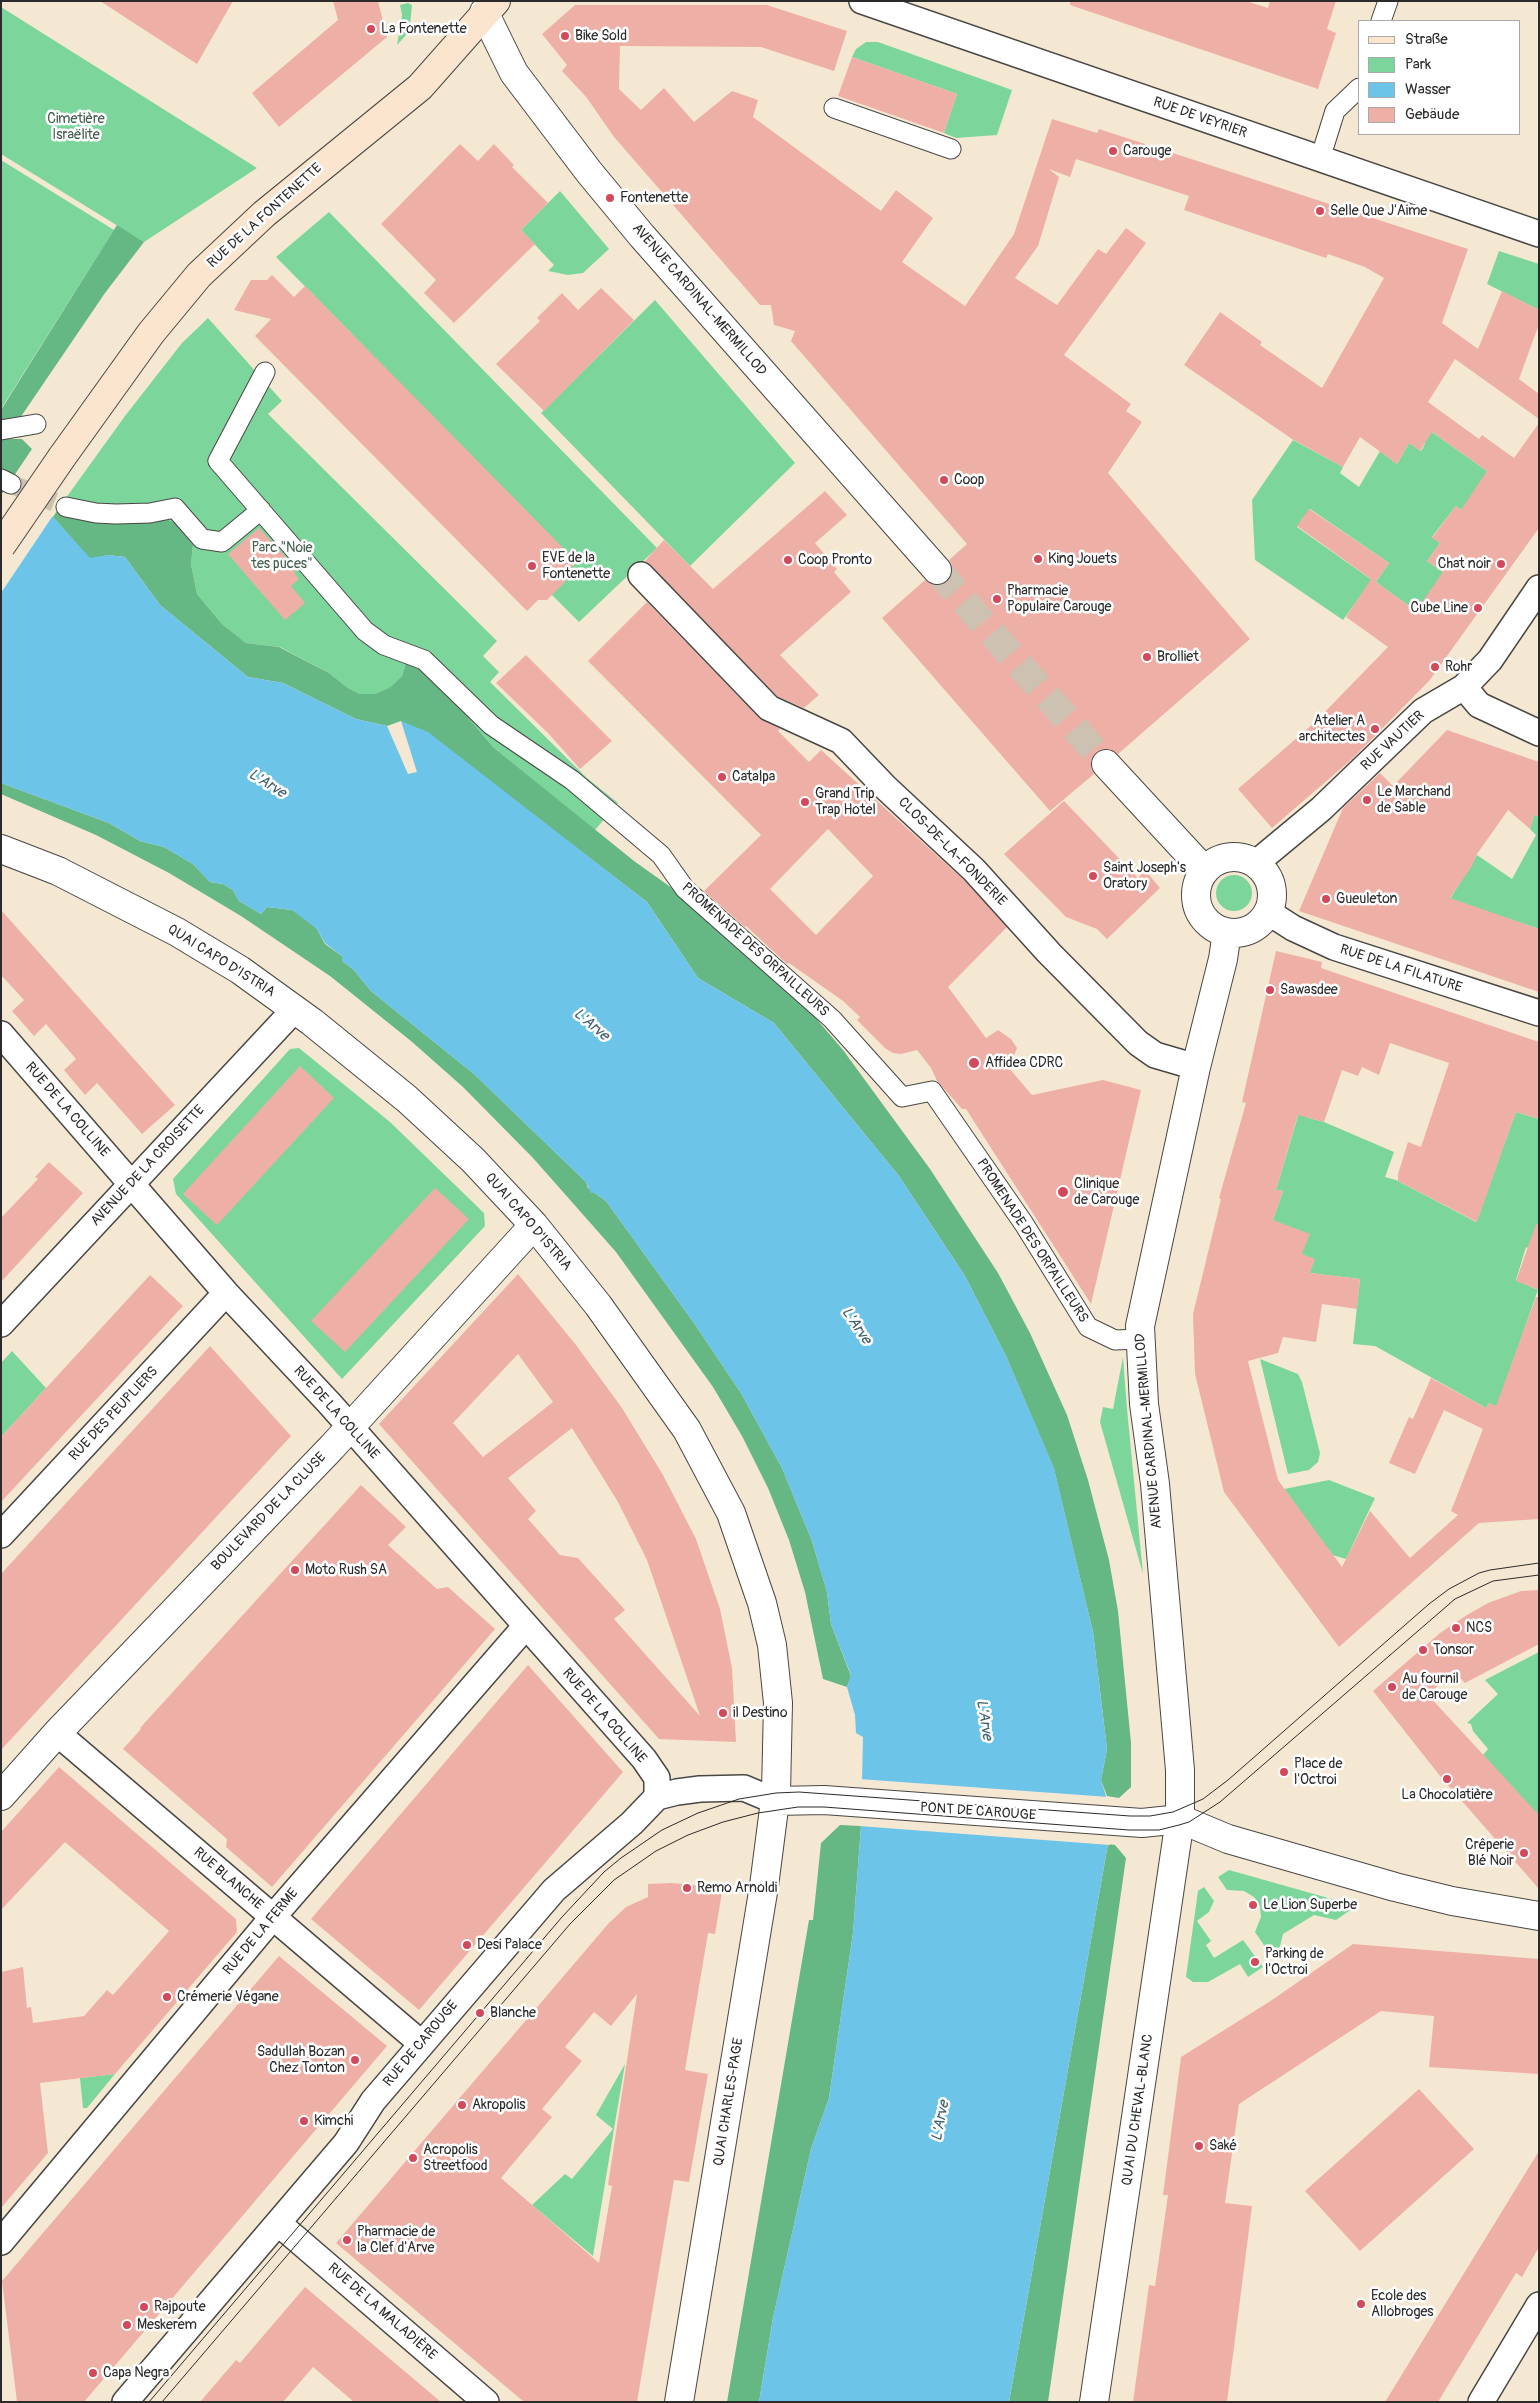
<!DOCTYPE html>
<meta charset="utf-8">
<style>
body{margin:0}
#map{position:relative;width:1540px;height:2403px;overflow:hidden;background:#f5e8d3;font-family:Pangolin,sans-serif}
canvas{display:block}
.frame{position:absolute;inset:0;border:2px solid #2b2b2b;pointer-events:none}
.legend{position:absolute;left:1358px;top:20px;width:162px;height:115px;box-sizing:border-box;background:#fff;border:1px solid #aaa;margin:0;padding:6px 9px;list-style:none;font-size:15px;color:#2b2b2b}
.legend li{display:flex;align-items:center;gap:10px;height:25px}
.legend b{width:25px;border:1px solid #aaa}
</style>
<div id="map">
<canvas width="1540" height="2403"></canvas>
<div class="frame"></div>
<ul class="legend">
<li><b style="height:6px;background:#fce5cf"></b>Straße</li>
<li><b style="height:14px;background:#7cd69c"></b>Park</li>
<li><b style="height:14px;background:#6cc4e9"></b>Wasser</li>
<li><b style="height:14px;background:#eeb0a6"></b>Gebäude</li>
</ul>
</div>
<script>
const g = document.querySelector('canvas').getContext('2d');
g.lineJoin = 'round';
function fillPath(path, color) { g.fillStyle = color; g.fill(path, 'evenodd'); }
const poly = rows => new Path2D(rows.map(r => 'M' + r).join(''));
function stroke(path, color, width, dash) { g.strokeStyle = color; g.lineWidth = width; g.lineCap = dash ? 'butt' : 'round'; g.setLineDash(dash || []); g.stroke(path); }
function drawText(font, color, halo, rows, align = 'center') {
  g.font = font + ' Pangolin,sans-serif'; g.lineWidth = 5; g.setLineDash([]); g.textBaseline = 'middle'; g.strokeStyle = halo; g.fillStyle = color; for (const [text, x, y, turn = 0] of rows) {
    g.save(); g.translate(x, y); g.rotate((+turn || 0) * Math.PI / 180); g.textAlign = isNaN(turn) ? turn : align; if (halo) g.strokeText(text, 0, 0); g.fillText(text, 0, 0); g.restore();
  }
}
const green = poly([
 [408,3,412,5,410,26,406,35,397,45,402,15,400,5],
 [1,7,257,168,144,242,1,154],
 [866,42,878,42,1012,90,997,135,956,138,944,133,957,94,852,57,856,49],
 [1,160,114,230,1,409],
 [560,191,609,249,583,273,568,275,548,271,554,265,521,230],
 [329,212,657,548,579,622,552,595,350,332,276,257],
 [1499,251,1539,264,1539,310,1487,284],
 [655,300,795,463,690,566,541,413],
 [208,318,282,401,268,414,497,641,483,656,499,672,490,682,587,778,618,803,595,830,493,747,461,709,407,659,402,676,392,687,375,694,360,694,348,688,329,673,280,647,246,643,222,624,197,594,191,564,193,545,63,502,125,416,182,343],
 [1422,425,1487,471,1465,513,1456,506,1432,537,1440,543,1427,561,1443,572,1425,608,1420,605,1416,611,1376,582,1389,563,1310,509,1297,527,1372,580,1343,620,1255,560,1252,500,1293,440,1343,467,1340,473,1359,487,1380,451,1397,464,1409,443,1421,451,1425,444],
 [1534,815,1539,817,1539,929,1450,899,1477,855,1512,879,1536,835,1530,829],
 '1216 893a18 18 0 1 1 36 0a18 18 0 1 1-36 0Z',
 [299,1048,390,1122,484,1213,485,1226,342,1379,176,1194,173,1179,290,1049],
 [1296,1078,1306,1117,1324,1122,1394,1152,1385,1177,1396,1180,1476,1222,1516,1112,1539,1119,1539,1254,1526,1247,1516,1280,1538,1290,1497,1407,1489,1403,1486,1408,1375,1346,1353,1344,1360,1279,1310,1273,1291,1250,1273,1220,1283,1191,1276,1190,1298,1116],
 [12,1351,46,1388,1,1437,1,1363],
 [1123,1357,1127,1409,1143,1574,1100,1422,1103,1407,1113,1409],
 [1260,1359,1298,1374,1302,1382,1320,1453,1318,1462,1309,1470,1288,1474],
 [1329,1480,1375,1498,1346,1559,1332,1555,1284,1489],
 [1539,1652,1539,1818,1483,1755,1488,1749,1473,1731,1471,1724,1467,1723,1498,1694,1485,1680],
 [1229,1870,1353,1905,1352,1909,1336,1920,1314,1915,1283,1934,1277,1958,1274,1960,1255,1932,1261,1917,1260,1906,1254,1897,1244,1891,1227,1890,1218,1877],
 [1204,1887,1214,1901,1209,1912,1197,1921,1211,1941,1206,1945,1214,1958,1243,1940,1263,1967,1248,1977,1240,1964,1208,1982,1193,1982,1186,1977,1198,1891],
 [625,2064,614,2129,593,2256,532,2205,565,2174,572,2179,613,2129,596,2115],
 [115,2074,87,2108,83,2108,80,2078]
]);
const forest = poly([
 [117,225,144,242,105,293,20,418,1,421,1,410],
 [1,439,22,439,32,449,1,495],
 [63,502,160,518,177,523,193,545,191,564,197,594,222,624,246,643,279,647,329,673,348,688,360,694,375,694,391,687,402,676,407,659,413,660,461,709,493,747,634,861,690,901,814,1016,843,1050,930,1169,998,1273,1030,1333,1067,1415,1088,1480,1109,1560,1118,1611,1131,1743,1131,1787,1119,1798,1107,1796,1101,1780,1107,1749,1093,1632,1054,1469,1006,1356,965,1276,899,1176,774,1023,698,978,647,902,513,799,401,721,387,726,356,719,283,683,248,677,160,605,125,557,108,555,90,559,53,517],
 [1,783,109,823,140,841,164,847,193,864,210,882,223,884,233,890,239,901,261,914,267,907,292,910,305,918,317,929,325,944,342,956,342,961,354,970,371,991,474,1074,586,1182,588,1188,606,1201,694,1323,741,1393,782,1468,812,1541,827,1592,831,1624,851,1676,847,1687,823,1679,805,1592,789,1540,768,1488,742,1436,713,1387,616,1252,533,1158,463,1087,411,1041,330,976,241,916,169,873,96,835,1,794],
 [840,1825,861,1826,853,1933,829,2098,811,2149,773,2318,759,2402,727,2402,809,1920,813,1920,821,1843],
 [1108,1844,1115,1845,1126,1858,1048,2402,1009,2402]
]);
const water = poly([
 [1,510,53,517,90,558,108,555,125,557,160,605,248,677,283,683,356,719,387,726,408,774,417,772,401,721,428,732,647,902,698,978,774,1023,899,1176,965,1276,1006,1356,1054,1468,1093,1632,1107,1749,1101,1780,1106,1796,1108,1844,1009,2402,759,2402,773,2318,811,2149,829,2098,853,1933,861,1826,863,1737,856,1733,855,1715,847,1687,851,1675,831,1624,827,1592,812,1541,782,1468,741,1393,694,1323,606,1201,595,1193,591,1193,586,1182,474,1074,371,991,354,970,342,961,342,956,325,943,317,929,292,910,267,907,261,914,239,901,233,890,223,884,210,882,193,864,164,847,140,841,109,823,1,783]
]);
const pier = poly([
 [1,507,54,514,1,593],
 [859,1779,1109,1797,1110,1845,859,1826]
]);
const building = poly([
 [100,1,233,1,197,64],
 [333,1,378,1,387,37,279,127,252,93,338,20],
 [1070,1,1246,1,1268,8,1270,1,1336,1,1327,29,1336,33,1318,89,1070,5],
 [575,5,767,5,847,31,834,71,761,47,620,46,619,89,641,110,664,88,694,122,732,91,758,100,753,117,881,211,896,190,933,218,902,262,965,306,1014,234,1052,119,1097,133,1099,129,1468,249,1442,323,1478,349,1502,291,1539,310,1539,324,1519,379,1539,394,1539,419,1455,359,1428,402,1479,439,1482,435,1514,458,1539,423,1539,528,1429,681,1352,759,1272,828,1238,789,1314,723,1388,647,1346,617,1371,579,1297,526,1309,509,1389,563,1376,582,1416,611,1443,572,1427,561,1440,543,1432,538,1456,506,1461,510,1487,471,1432,432,1420,451,1409,443,1397,464,1360,437,1343,467,1292,439,1184,365,1220,312,1262,342,1260,345,1322,388,1384,278,1365,267,1328,254,1326,258,1184,210,1189,196,1076,159,1070,177,1049,169,1059,177,1038,246,1015,278,1057,305,1098,249,1106,254,1126,228,1146,243,1064,355,1131,404,1126,411,1142,422,1108,473,1250,639,1118,754,1110,749,1102,749,1096,752,1091,760,1091,767,1094,774,1050,811,882,618,925,580,933,585,940,585,947,582,952,574,952,566,949,560,967,544,791,341,795,331,774,325,771,305,760,305,614,137,587,98,562,71,567,65,542,34],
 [852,57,957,94,944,133,838,96],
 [460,144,478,161,494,144,514,165,512,167,548,203,521,230,535,244,454,323,424,293,436,280,381,224],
 [272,275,294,297,305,286,577,562,565,574,565,582,547,600,538,600,527,611,255,336,271,319,234,310,251,280,267,280],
 [601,288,634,320,544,411,496,364,540,321,537,318,562,293,578,310],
 [825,491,847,515,815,543,837,569,834,572,851,592,780,655,819,695,804,708,777,696,645,561,664,540,713,589],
 [259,528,295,567,295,574,299,579,291,586,305,603,285,620,228,554],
 [647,602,759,718,780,729,778,731,809,762,821,750,964,880,1007,927,948,987,986,1038,998,1030,1011,1039,1017,1048,1009,1068,1032,1095,1103,1080,1141,1090,1091,1304,966,1109,962,1109,937,1081,931,1068,917,1050,901,1054,893,1053,886,1049,857,1020,860,1017,843,1001,789,963,787,964,746,926,745,927,704,891,761,835,588,661],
 [828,829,873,876,816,935,770,889],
 [526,655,612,741,580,769,548,733,496,683],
 [1447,730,1539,762,1539,817,1534,815,1530,829,1508,810,1477,854,1472,866,1450,898,1539,929,1539,992,1299,911,1343,808,1380,773,1393,786],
 [1064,801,1138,878,1145,870,1160,888,1107,939,1097,929,1066,917,1004,854],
 [1,910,175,1105,142,1134,97,1083,85,1095,64,1070,76,1059,46,1024,34,1036,12,1011,24,1000,1,975],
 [1276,951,1322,962,1321,968,1539,1042,1539,1119,1516,1112,1477,1222,1398,1181,1398,1174,1408,1142,1421,1147,1449,1063,1390,1043,1379,1075,1362,1067,1358,1076,1342,1070,1324,1122,1298,1115,1276,1190,1283,1191,1273,1220,1310,1234,1302,1254,1315,1259,1310,1273,1360,1279,1357,1309,1322,1304,1316,1342,1283,1337,1278,1353,1248,1361,1278,1480,1342,1567,1370,1511,1410,1558,1458,1515,1451,1511,1483,1429,1444,1410,1415,1474,1389,1463,1409,1417,1413,1419,1431,1378,1486,1408,1489,1403,1496,1406,1536,1297,1539,1297,1539,1519,1479,1523,1339,1647,1224,1492,1195,1374,1193,1314,1221,1199,1219,1198,1246,1103,1242,1102],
 [300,1066,334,1098,217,1225,183,1194],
 [49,1162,83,1193,1,1282,1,1218,38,1179,35,1177],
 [435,1188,469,1219,345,1352,311,1321],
 [1536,1224,1539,1225,1539,1290,1516,1281],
 [518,1274,576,1345,622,1408,663,1475,696,1539,720,1609,732,1668,736,1742,659,1739,379,1424],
 [518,1354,553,1402,483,1457,453,1423],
 [572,1428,618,1502,647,1560,700,1716,614,1619,625,1610,578,1558,560,1555,528,1519,536,1511,508,1478],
 [150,1275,183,1306,1,1502,1,1437],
 [210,1346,291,1436,1,1750,1,1574],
 [361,1485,406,1527,388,1545,437,1589,448,1587,495,1629,272,1887,226,1847,227,1839,123,1749,141,1729,140,1728],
 [1539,1590,1539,1644,1465,1683,1453,1671,1428,1695,1539,1815,1539,1889,1440,1776,1373,1691,1440,1633,1467,1615,1488,1603,1521,1591],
 [528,1665,623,1772,419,2010,311,1919],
 [59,1767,236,1919,237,1932,115,2074,40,2083,48,2153,1,2208,1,1972,23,1967,27,2008,31,2007,33,2023,84,2016,107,1990,113,1995,169,1931,65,1842,1,1910,1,1832],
 [671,1883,695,1885,722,1892,715,1934,708,1933,685,2070,708,2074,702,2108,689,2182,674,2180,637,2402,524,2402,336,2243,608,1924,626,1907,648,1897,648,1884],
 [637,1994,608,2185,612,2186,599,2263,501,2178,552,2117,542,2109,582,2061,565,2047,594,2012,611,2026],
 [1353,1944,1539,1959,1539,2074,1429,2067,1434,2016,1381,2011,1239,2104,1225,2203,1252,2206,1227,2402,1133,2402,1149,2285,1155,2286,1168,2195,1163,2195,1181,2057,1269,2002],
 [279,1956,387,2046,84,2402,17,2402,2,2281],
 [1419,2089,1474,2149,1360,2251,1305,2191],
 [1539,2151,1539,2247,1522,2277,1516,2273,1438,2402,1385,2402],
 [305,2287,370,2342,441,2402,354,2402,313,2367,283,2402,200,2402,236,2360,240,2363]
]);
const pedestrianTunnel = poly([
 [11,484,66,507]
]);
const tertiaryTunnel = poly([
 [937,570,1106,764]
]);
const pedestrian = poly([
 [1381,21,1388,1],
 [834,108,951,149],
 [1320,159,1335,111,1359,88],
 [265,372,218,461,365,631,384,645,424,660,491,725,572,780,661,855,685,889,832,1019,902,1097,932,1091,1024,1224,1088,1327,1115,1340,1140,1339],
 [1,430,36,424],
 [1,479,11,484],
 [66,507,96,513,116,514,150,513,175,508,202,539,222,542,261,510]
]);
const minor = poly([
 [862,1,1539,234],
 [641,575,769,708,841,741,885,787,974,870,1049,953,1138,1043,1155,1055,1196,1067],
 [1464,687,1479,705,1539,733],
 [1256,863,1321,809,1423,711,1464,687,1490,660,1539,588],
 [1268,912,1293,928,1334,947,1539,1013],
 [1,1034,226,1293,330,1404,644,1759,657,1778,657,1797],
 [1,1324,295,1009],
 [1,1535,226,1293],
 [57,1733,422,2044],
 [278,2223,486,2402],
 [1,2242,272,1918,525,1627],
 [125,2402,346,2143,373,2101,554,1890,632,1823,657,1797,677,1792,700,1789,744,1788,775,1801],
 [1481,2402,1539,2305]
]);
const tertiary = poly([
 [484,12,514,73,589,172,642,236,937,570],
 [1106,764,1204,870],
 [1,849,58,871,177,932,240,970,312,1022,407,1099,473,1160,534,1225,598,1305,687,1430,731,1513,762,1603,772,1645,778,1703,776,1793,764,1886,679,2402],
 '1196 895a38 38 0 1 1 76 0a38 38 0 1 1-76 0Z',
 [1,1796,57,1733,332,1447,534,1225],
 [775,1801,824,1800,1142,1823,1180,1819],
 [1180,1819,1228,1839,1395,1887,1452,1901,1539,1916],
 [1094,2402,1180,1819,1180,1770,1155,1484,1144,1404,1140,1326,1196,1067,1223,959,1227,932]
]);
const secondary = poly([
 [62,457,151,333,199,275,264,214,420,87,496,1]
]);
const tram = poly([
 [149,2402,562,1917,604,1872,621,1858,662,1830,698,1813,739,1799,776,1793,799,1792,1130,1816,1150,1816,1173,1812,1203,1799,1228,1780,1429,1604,1449,1589,1479,1573,1490,1570,1539,1563],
 [162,2402,570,1924,614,1880,656,1851,688,1835,723,1822,758,1813,798,1807,824,1807,1129,1830,1159,1830,1179,1825,1189,1822,1220,1802,1455,1599,1493,1581,1539,1575]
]);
const secondaryBridge = poly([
 [1,546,62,457]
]);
const markers = [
 [371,29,5,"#d1495b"],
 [565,36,5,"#d1495b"],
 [1113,151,5,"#d1495b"],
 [610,198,5,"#d1495b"],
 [1320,211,5,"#d1495b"],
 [944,480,5,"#d1495b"],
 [1038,559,5,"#d1495b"],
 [788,560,5,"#d1495b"],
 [1501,564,5,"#d1495b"],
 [532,566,5,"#d1495b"],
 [997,599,5,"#d1495b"],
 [1478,608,5,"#d1495b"],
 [1147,657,5,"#d1495b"],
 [1435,667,5,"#d1495b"],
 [1375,729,5,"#d1495b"],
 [722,777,5,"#d1495b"],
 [1367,800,5,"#d1495b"],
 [805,802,5,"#d1495b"],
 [1093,876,5,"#d1495b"],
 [1326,899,5,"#d1495b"],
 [1270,990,5,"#d1495b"],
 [974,1063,6,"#d1495b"],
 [1063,1192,6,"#d1495b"],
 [295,1570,5,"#d1495b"],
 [1456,1628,5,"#d1495b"],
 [1423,1650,5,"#d1495b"],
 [1392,1687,5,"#d1495b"],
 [723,1713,5,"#d1495b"],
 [1284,1772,5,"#d1495b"],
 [1447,1779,5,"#d1495b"],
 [1524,1853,5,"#d1495b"],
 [687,1888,5,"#d1495b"],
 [1253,1905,5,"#d1495b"],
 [467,1945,5,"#d1495b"],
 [1255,1962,5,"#d1495b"],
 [167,1997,5,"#d1495b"],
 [480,2013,5,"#d1495b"],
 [355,2060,5,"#d1495b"],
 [462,2105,5,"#d1495b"],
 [304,2121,5,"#d1495b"],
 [1199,2146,5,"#d1495b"],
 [413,2158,5,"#d1495b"],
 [347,2240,5,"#d1495b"],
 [1361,2304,5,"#d1495b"],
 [144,2307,5,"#d1495b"],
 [127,2325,5,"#d1495b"],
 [93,2373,5,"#d1495b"]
];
const poiNames = [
 ["La Fontenette",381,29],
 ["Bike Sold",575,36],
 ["Carouge",1123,151],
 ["Fontenette",620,198],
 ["Selle Que J'Aime",1330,211],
 ["Coop",954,480],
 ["EVE de la",542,558],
 ["Fontenette",542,574],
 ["King Jouets",1048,559],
 ["Coop Pronto",798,560],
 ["Chat noir",1491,564,"right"],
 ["Pharmacie",1007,591],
 ["Populaire Carouge",1007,607],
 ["Cube Line",1468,608,"right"],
 ["Brolliet",1157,657],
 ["Rohr",1445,667],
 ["Atelier A",1365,721,"right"],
 ["architectes",1365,737,"right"],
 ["Catalpa",732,777],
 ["Le Marchand",1377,792],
 ["de Sable",1377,808],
 ["Grand Trip",815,794],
 ["Trap Hotel",815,810],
 ["Saint Joseph's",1103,868],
 ["Oratory",1103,884],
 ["Gueuleton",1336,899],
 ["Sawasdee",1280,990],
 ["Affidea CDRC",985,1063],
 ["Clinique",1074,1184],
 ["de Carouge",1074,1200],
 ["Moto Rush SA",305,1570],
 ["NCS",1466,1628],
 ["Tonsor",1433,1650],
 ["Au fournil",1402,1679],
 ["de Carouge",1402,1695],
 ["il Destino",733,1713],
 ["Place de",1294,1764],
 ["l'Octroi",1294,1780],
 ["La Chocolatière",1447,1795,"center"],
 ["Crêperie",1514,1845,"right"],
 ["Blé Noir",1514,1861,"right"],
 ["Remo Arnoldi",697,1888],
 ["Le Lion Superbe",1263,1905],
 ["Desi Palace",477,1945],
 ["Parking de",1265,1954],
 ["l'Octroi",1265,1970],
 ["Crémerie Végane",177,1997],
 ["Blanche",490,2013],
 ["Sadullah Bozan",345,2052,"right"],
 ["Chez Tonton",345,2068,"right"],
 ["Akropolis",472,2105],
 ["Kimchi",314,2121],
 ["Saké",1209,2146],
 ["Acropolis",423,2150],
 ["Streetfood",423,2166],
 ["Pharmacie de",357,2232],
 ["la Clef d'Arve",357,2248],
 ["Ecole des",1371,2296],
 ["Allobroges",1371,2312],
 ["Rajpoute",154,2307],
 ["Meskerem",137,2325],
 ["Capa Negra",103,2373]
];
const streetNames = [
 ["RUE DE VEYRIER",1200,118,19],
 ["RUE DE LA FONTENETTE",265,216,-42],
 ["AVENUE CARDINAL-MERMILLOD",699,300,49],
 ["RUE VAUTIER",1393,741,-43],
 ["CLOS-DE-LA-FONDERIE",952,852,45],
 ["PROMENADE DES ORPAILLEURS",755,950,42],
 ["QUAI CAPO D'ISTRIA",221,961,32],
 ["RUE DE LA FILATURE",1401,969,18],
 ["RUE DE LA COLLINE",67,1110,49],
 ["AVENUE DE LA CROISETTE",148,1166,-47],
 ["QUAI CAPO D'ISTRIA",528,1222,49],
 ["PROMENADE DES ORPAILLEURS",1032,1241,57],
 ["RUE DE LA COLLINE",336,1413,48],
 ["RUE DES PEUPLIERS",114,1414,-47],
 ["AVENUE CARDINAL-MERMILLOD",1149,1431,-95],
 ["BOULEVARD DE LA CLUSE",269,1512,-46],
 ["RUE DE LA COLLINE",604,1716,49],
 ["PONT DE CAROUGE",978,1812,4],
 ["RUE BLANCHE",228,1879,41],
 ["RUE DE LA FERME",261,1932,-50],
 ["RUE DE CAROUGE",421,2044,-50],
 ["QUAI CHARLES-PAGE",729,2102,-81],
 ["QUAI DU CHEVAL-BLANC",1138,2110,-82],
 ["RUE DE LA MALADIÈRE",382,2312,41]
];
const parkNames = [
 ["Cimetière",76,119],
 ["Israëlite",76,135],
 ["Parc \"Noie",282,548],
 ["tes puces\"",282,564]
];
const waterNames = [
 ["L'Arve",267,784,32],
 ["L'Arve",591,1025,40],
 ["L'Arve",856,1326,56],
 ["L'Arve",984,1720,81],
 ["L'Arve",941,2121,-79]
];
fillPath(green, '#7cd69c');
fillPath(forest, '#65b784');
fillPath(water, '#6cc4e9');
fillPath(pier, '#f5e8d3');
fillPath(building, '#eeb0a6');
stroke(pedestrianTunnel, '#cdc2b1', 19, [19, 9]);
stroke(tertiaryTunnel, '#cdc2b1', 28, [28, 14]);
stroke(pedestrian, '#494744', 21);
stroke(minor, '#494744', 28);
stroke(tertiary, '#494744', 30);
stroke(secondary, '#494744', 30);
stroke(pedestrian, '#fff', 19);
stroke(minor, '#fff', 25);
stroke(tertiary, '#fff', 28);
stroke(secondary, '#fce5cf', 28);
stroke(tram, '#2b2b2b', 1);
stroke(secondaryBridge, '#494744', 30, []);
stroke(secondaryBridge, '#fce5cf', 28);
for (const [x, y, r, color] of markers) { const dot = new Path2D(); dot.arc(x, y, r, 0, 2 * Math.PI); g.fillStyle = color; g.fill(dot); stroke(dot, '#fff', 2); }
drawText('14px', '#2b2b2b', '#fff', poiNames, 'left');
drawText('14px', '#2b2b2b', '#fff', streetNames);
drawText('14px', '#435e4d', '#fff', parkNames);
drawText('italic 15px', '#42616e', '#fff', waterNames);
</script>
